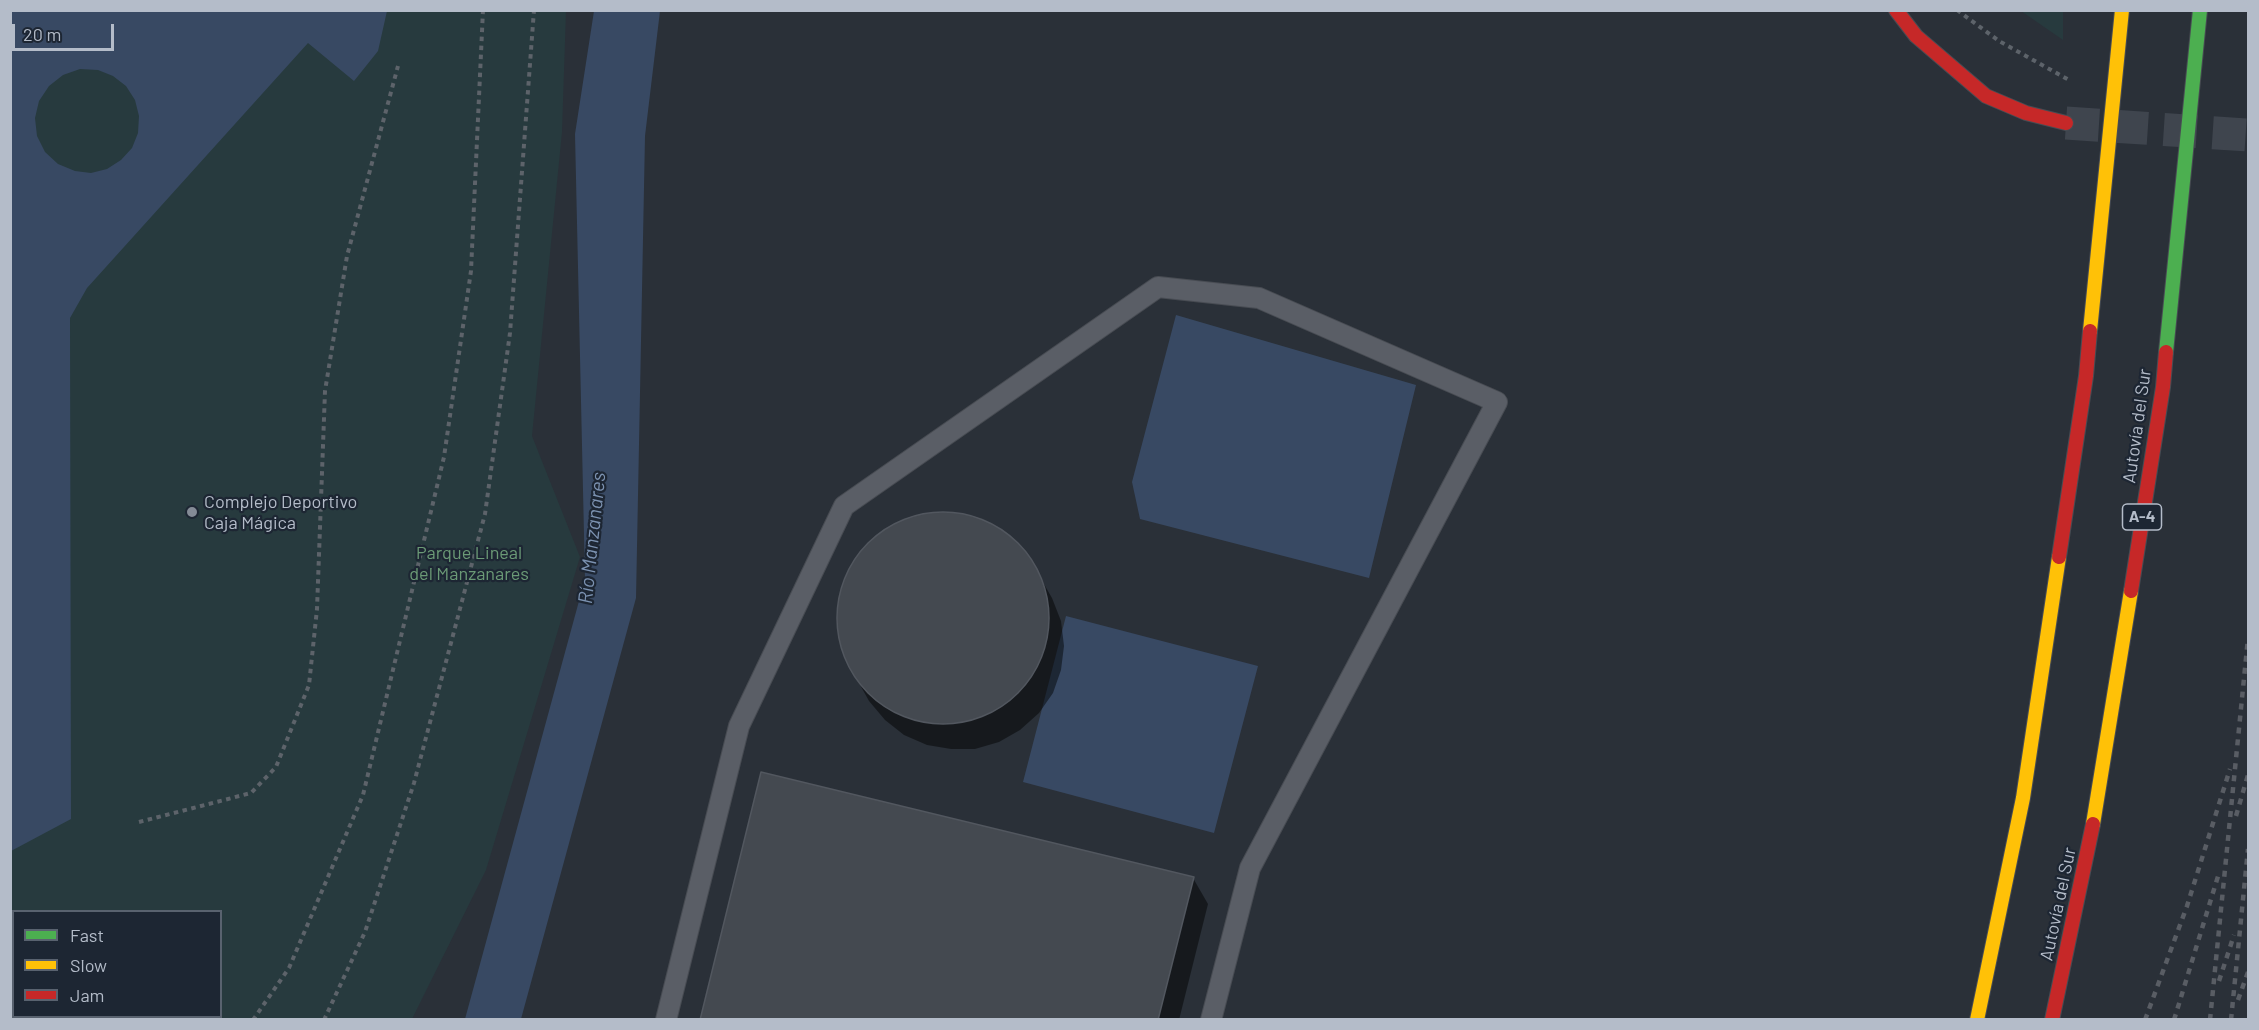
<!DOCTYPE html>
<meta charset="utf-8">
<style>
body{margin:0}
#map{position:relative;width:2259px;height:1030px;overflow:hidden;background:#2a3038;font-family:Barlow,sans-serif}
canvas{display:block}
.frame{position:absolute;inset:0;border:12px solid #b4bcc9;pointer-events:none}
.legend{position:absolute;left:12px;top:910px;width:210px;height:108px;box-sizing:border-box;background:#1d2633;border:2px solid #59626f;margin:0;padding:8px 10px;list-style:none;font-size:18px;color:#b4bcc9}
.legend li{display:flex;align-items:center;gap:12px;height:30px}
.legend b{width:30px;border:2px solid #59626f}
.scale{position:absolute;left:12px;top:24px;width:102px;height:27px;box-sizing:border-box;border:3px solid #b4bcc9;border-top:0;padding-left:8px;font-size:18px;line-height:21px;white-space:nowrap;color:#b4bcc9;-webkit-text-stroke:4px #1d2633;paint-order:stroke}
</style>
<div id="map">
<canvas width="2259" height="1030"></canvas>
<div class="frame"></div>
<ul class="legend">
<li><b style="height:8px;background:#4caf50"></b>Fast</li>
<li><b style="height:8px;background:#ffc107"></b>Slow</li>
<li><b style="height:8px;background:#c62828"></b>Jam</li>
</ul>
<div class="scale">20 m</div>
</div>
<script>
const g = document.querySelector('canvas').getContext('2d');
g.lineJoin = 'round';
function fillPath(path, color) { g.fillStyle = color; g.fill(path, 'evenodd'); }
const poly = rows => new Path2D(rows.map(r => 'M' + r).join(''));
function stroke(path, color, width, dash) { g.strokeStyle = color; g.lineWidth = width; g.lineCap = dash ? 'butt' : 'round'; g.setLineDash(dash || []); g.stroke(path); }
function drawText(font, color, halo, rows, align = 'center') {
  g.font = font + ' Barlow,sans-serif'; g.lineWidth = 4.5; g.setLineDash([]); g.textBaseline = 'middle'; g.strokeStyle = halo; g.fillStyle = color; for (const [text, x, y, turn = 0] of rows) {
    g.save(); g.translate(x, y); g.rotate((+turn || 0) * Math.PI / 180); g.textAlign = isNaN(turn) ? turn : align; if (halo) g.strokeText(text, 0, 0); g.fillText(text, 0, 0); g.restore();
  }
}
const green = poly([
 [10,11,566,11,562,132,532,436,580,557,486,870,412,1019,11,1019],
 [14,912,220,912,220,1016,14,1016],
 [2021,11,2063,11,2063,40]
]);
const water = poly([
 [11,10,387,11,378,51,354,81,308,43,87,288,70,318,71,819,11,851],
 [80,69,98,70,113,76,126,86,135,100,139,116,138,133,132,148,121,160,107,169,91,173,75,171,58,164,45,152,37,136,35,118,39,101,49,86,63,75],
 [594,11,660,11,645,136,636,598,521,1019,465,1019,585,579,575,134],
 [1176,315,1416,385,1369,578,1140,519,1132,482],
 [1066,616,1258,666,1214,833,1023,782]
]);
const shadow = poly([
 [945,513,965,515,987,523,1007,535,1024,552,1037,572,1052,598,1061,621,1064,646,1061,670,1053,693,1039,713,1020,730,999,742,975,749,951,749,927,745,904,735,885,720,869,701,854,674,843,652,838,628,839,603,845,580,856,558,873,539,889,528,907,519,926,514],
 [1193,878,1208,904,1179,1020,701,1020]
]);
const building = poly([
 '837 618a106 106 0 1 1 212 0a106 106 0 1 1-212 0Z',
 [761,772,1194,877,1158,1020,700,1020,761,772]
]);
const secondaryTunnel = poly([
 [2066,123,2248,135]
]);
const path = poly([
 [1957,10,1999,41,2069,80],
 [139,822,251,793,276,767,309,685,317,609,325,391,347,256,398,66],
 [253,1020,289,968,363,795,444,457,471,271,483,10],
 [324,1020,365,932,414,783,485,514,510,333,534,10]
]);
const lane = poly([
 [666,1020,739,726,844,506,1158,287,1259,298,1497,402,1250,868,1211,1020]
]);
const fast = poly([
 [2166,352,2200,10]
]);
const slow = poly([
 [2090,331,2122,10],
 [2093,824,2131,591],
 [1977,1020,2023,798,2059,557]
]);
const jam = poly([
 [1896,10,1916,36,1986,96,2026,113,2066,123],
 [2059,557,2086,376,2090,331],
 [2131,591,2163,387,2166,352],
 [2052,1020,2093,824]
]);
const rail = poly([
 [2236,816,2248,775],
 [2219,981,2234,935],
 [2238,1000,2248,972],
 [2145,1020,2187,906,2230,769],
 [2174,1020,2219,873],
 [2210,1020,2248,638],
 [2231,1020,2248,849]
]);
const markers = [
 [192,512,6,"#848b96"]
];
const shields = [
 [2142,517,39]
];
const shieldNames = [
 ["A-4",2142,517]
];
const streetNames = [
 ["Autovía del Sur",2137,426,-82],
 ["Autovía del Sur",2058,904,-78]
];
const poiNames = [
 ["Complejo Deportivo",204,502],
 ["Caja Mágica",204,523]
];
const parkNames = [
 ["Parque Lineal",469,553],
 ["del Manzanares",469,574]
];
const waterNames = [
 ["Río Manzanares",592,538,-84]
];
fillPath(green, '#273a3e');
fillPath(water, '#384963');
fillPath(shadow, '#0007');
fillPath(building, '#444950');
stroke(building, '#52575f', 1.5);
stroke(secondaryTunnel, '#3f454e', 33, [33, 16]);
stroke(lane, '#484c53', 22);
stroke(fast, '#484c53', 16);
stroke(slow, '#484c53', 16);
stroke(jam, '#484c53', 16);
stroke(path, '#5d636a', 4, [4.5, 4.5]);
stroke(lane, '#5a5e66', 20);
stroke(fast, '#4caf50', 14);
stroke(slow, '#ffc107', 14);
stroke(jam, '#c62828', 14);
stroke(rail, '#595d64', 4.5, [6, 6]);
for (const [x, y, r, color] of markers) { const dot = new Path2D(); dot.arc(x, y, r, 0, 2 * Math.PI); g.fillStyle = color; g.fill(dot); stroke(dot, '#1d2633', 2); }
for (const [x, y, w] of shields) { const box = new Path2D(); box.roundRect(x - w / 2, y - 13, w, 26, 4.5); g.fillStyle = '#1d2633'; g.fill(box); stroke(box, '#b4bcc9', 1.5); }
drawText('bold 16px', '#b4bcc9', null, shieldNames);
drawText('18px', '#b4bcc9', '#1d2633', streetNames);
drawText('18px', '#b4bcc9', '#1d2633', poiNames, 'left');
drawText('18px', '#6b9a76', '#1d2633', parkNames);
drawText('italic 20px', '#7c92b1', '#1d2633', waterNames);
</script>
